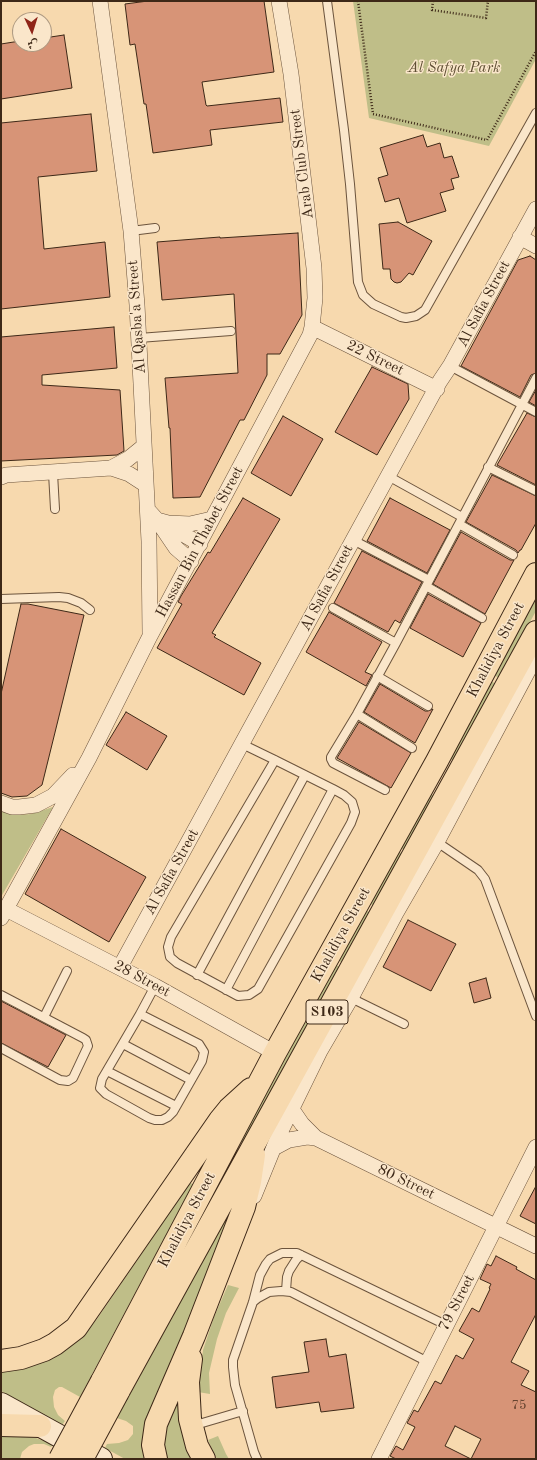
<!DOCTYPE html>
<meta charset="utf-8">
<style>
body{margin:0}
#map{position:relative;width:537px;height:1460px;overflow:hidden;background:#f7d9ae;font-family:"Old Standard TT",Amiri,serif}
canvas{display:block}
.frame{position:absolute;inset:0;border:2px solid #3d2817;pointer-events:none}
.north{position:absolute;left:12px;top:12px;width:40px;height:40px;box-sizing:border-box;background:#fae6ca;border:1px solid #ae9a82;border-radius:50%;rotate:176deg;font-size:11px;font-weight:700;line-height:16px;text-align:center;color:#3d2817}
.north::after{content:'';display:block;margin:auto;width:14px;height:18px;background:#8f2418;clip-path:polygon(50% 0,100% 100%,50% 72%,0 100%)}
</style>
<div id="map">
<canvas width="537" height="1460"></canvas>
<div class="frame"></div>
<div class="north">ش</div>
</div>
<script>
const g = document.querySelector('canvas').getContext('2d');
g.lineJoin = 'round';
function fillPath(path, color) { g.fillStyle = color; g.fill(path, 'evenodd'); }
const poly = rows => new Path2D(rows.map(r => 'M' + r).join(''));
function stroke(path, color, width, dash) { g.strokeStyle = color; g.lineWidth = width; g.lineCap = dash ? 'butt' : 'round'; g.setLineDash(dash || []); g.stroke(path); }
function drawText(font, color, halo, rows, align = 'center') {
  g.font = font + ' "Old Standard TT",serif'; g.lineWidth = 3; g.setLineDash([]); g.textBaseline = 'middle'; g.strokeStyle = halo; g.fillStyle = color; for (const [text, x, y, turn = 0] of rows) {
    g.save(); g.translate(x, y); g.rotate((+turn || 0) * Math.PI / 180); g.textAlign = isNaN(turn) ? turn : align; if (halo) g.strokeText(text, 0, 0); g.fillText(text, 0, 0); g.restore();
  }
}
const green = poly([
 [353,1,536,1,536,59,489,146,369,118],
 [536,594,536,611,499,678,492,674],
 [489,680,496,684,454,761,447,757],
 [429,793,435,796,405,850,398,847],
 [53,807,1,897,1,811,17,815,31,814],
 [396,850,403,854,375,906,368,903],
 [364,909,372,914,344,964,336,959],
 [334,964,342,968,246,1144,238,1140],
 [190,1183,193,1184,80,1397,62,1387,59,1387,55,1390,53,1397,54,1407,58,1415,65,1421,62,1425,1,1391,1,1372,24,1369,43,1362,87,1331,97,1319],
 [245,1184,143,1451,144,1459,125,1459,105,1448,107,1444,119,1443,128,1440,133,1434,133,1426,126,1421,117,1418],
 [228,1285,239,1288,226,1313,217,1339,209,1373,210,1394,198,1392,203,1350,214,1317],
 [177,1392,179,1419,193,1459,163,1459,160,1446],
 [1,1435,23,1436,36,1438,53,1444,51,1447,44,1444,34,1444,29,1446,22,1452,20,1459,1,1459],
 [218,1436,226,1454,229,1459,217,1459,213,1452,208,1440]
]);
const building = poly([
 [148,1,264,1,274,72,202,82,206,105,207,106,280,98,283,122,210,130,212,145,153,153,146,104,144,104,135,44,130,45,125,4,148,1],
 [64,35,72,88,1,99,1,44,20,41,20,44,44,44,44,38,64,35],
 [91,114,97,171,38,177,44,249,105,242,110,297,1,309,1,123,91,114],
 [423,135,427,147,440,143,444,158,452,156,459,177,451,179,454,189,440,193,446,211,407,223,399,198,385,202,378,178,388,175,380,148,423,135],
 [398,222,432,241,413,275,409,273,401,282,397,283,394,282,391,279,390,269,383,269,379,224,398,222],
 [298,233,302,315,280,354,267,354,267,375,244,420,240,420,200,497,173,498,170,428,169,428,165,378,238,373,234,294,162,300,157,242,220,237,220,238,298,233],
 [530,256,536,260,536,373,531,375,520,397,461,366,518,260,530,256],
 [114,327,117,368,42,375,42,385,120,390,124,451,117,455,1,461,1,337,114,327],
 [372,367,408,384,409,399,377,455,335,432,372,367],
 [536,390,536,406,529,402,536,390],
 [527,413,536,417,536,485,497,465,527,413],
 [283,416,323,439,291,496,251,473,283,416],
 [492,475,536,496,536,523,521,550,520,550,518,553,516,550,466,522,492,475],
 [243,498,280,519,212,633,216,635,214,637,261,663,244,695,157,648,182,604,178,602,181,596,208,552,210,553,243,498],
 [390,498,450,530,427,573,367,541,390,498],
 [461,532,510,560,514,560,485,614,433,584,461,532],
 [362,551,422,582,400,623,395,620,388,632,334,603,362,551],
 [428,594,481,623,463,657,410,628,428,594],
 [21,604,28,604,84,615,42,785,27,796,12,797,1,793,1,694,21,604],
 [329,612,382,642,365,672,372,675,366,686,306,652,329,612],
 [380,684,425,711,428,711,433,709,415,743,364,712,380,684],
 [126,712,167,736,147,770,106,745,126,712],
 [359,722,411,753,391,788,337,758,359,722],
 [61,829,146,877,109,942,25,894,61,829],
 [408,920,456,944,431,991,383,967,408,920],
 [486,978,491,998,474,1003,469,983,486,978],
 [1,1001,66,1035,48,1067,1,1043,1,1001],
 [536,1186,536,1224,520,1216,536,1186],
 [496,1256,517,1267,516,1269,536,1280,536,1314,511,1362,529,1371,521,1385,536,1392,536,1459,396,1459,390,1456,396,1446,403,1450,415,1427,407,1423,414,1410,418,1412,435,1381,441,1384,456,1355,463,1359,474,1339,459,1331,472,1308,479,1312,490,1289,489,1288,491,1284,480,1279,487,1264,491,1266,496,1256],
 [455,1426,481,1439,471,1459,445,1446,455,1426],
 [326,1339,329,1357,346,1354,354,1408,321,1412,319,1402,276,1408,272,1377,309,1372,304,1342,326,1339]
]);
const path = poly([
 [358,1,373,114,487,140,536,51],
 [433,1,432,10,486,18,488,1]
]);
const lane = poly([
 [327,1,344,130,350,184,358,282,363,295,373,304,401,317,406,318,416,316,425,310,536,113],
 [131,231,155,228],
 [139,338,231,331],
 [450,366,536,412],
 [488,467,536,491],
 [53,473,55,509],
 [388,476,462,517],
 [459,524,513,555],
 [353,540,429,580],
 [426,586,482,618],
 [1,599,59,597,68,598,81,603,90,610],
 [333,608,396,643],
 [377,676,428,706],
 [357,714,412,748],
 [242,744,275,760,333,789,344,795,352,802,355,812,351,823,258,989,249,995,238,996,177,963,170,957,168,947,171,937,275,760],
 [385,790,333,763,331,759,331,757,357,714,396,643,536,378],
 [437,842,478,870,485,879,536,1016],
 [197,975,305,775],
 [226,990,333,789],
 [1,995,83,1038,86,1040,88,1046,73,1078,68,1081,60,1080,1,1048],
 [351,998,404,1024],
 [140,1014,199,1044,204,1052,202,1061,173,1112,168,1117,162,1120,155,1120,149,1118,106,1094,100,1088,102,1079,140,1014],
 [140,1014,155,986],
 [44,1017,67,971],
 [123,1044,191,1080],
 [107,1071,176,1106],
 [286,1291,287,1277,289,1271,296,1260,301,1255],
 [253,1302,258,1298,269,1292,281,1291,291,1292,428,1362],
 [192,1426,243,1411],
 [257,1459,254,1452,235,1385,233,1367,233,1360,253,1302,260,1275,266,1264,270,1259,282,1253,297,1253,446,1325]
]);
const street = poly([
 [100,1,131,231,137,305,149,541,150,633],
 [520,237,536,246],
 [312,327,437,389],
 [111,468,128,459,144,446],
 [1,477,6,475,111,468,129,474,146,485],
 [148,510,157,520,176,548,191,561],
 [157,520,168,523,190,524,212,519],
 [169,526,200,544],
 [1,803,12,807,19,807,36,805,53,796,73,775],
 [6,909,155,986,275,1053],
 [1,918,89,758,150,636,310,335,312,327,315,298,314,268,291,74,279,1],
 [120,967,353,540,440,381,450,366,536,209],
 [291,1108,302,1124,316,1138,536,1246],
 [274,1148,289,1140,307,1137,316,1138],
 [254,1196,278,1137,320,1051,351,998,396,913,437,842,536,656],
 [379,1459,536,1147]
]);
const secondary = poly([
 [1,1404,101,1459]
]);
const primary = poly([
 [191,1359,188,1382,190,1419,197,1446,204,1459],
 [1,1361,21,1358,44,1350,55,1344,76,1328,220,1120,229,1109,251,1089],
 [102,1381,275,1053,437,761,536,574],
 [118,1392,536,632],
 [1,1425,40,1426],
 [156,1459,153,1445,156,1424,194,1336,244,1207,250,1182,254,1155]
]);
const primaryBridge = poly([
 [60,1459,102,1381],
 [82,1459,118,1392]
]);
const numberNames = [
 ["75",519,1406]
];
const shields = [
 [327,1012,42]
];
const shieldNames = [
 ["S103",327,1012]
];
const parkNames = [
 ["Al Safya Park",454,68]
];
const streetNames = [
 ["Arab Club Street",302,164,-97],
 ["Al Safia Street",484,304,-62],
 ["Al Qasba'a Street",137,317,-94],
 ["22 Street",375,358,26],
 ["Hassan Bin Thabet Street",200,542,-62],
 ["Al Safia Street",327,588,-62],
 ["Khalidiya Street",496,650,-62],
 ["Al Safia Street",172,872,-61],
 ["Khalidiya Street",341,935,-61],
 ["28 Street",142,979,28],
 ["80 Street",406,1182,26],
 ["Khalidiya Street",187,1220,-62],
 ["79 Street",457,1303,-63]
];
fillPath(green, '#bfbe88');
fillPath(building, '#d79477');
stroke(building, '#3d2817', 1);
stroke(lane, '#6c543d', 10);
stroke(street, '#6c543d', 16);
stroke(secondary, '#3d2817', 24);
stroke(primary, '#3d2817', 24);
stroke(path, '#3d2817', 2.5, [1, 2]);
stroke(lane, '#fae6ca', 8);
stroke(street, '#fae6ca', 15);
stroke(secondary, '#fae6ca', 22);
stroke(primary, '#f7d9ae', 22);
stroke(primaryBridge, '#3d2817', 24, []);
stroke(primaryBridge, '#f7d9ae', 22);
drawText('13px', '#64432f', null, numberNames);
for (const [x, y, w] of shields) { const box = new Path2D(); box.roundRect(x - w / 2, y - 12, w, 24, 3); g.fillStyle = '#fae6ca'; g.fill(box); stroke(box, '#3d2817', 1); }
drawText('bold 14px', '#3d2817', null, shieldNames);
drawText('italic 15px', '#5e4e33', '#fae6ca', parkNames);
drawText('15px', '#3d2817', '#fae6ca', streetNames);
</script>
